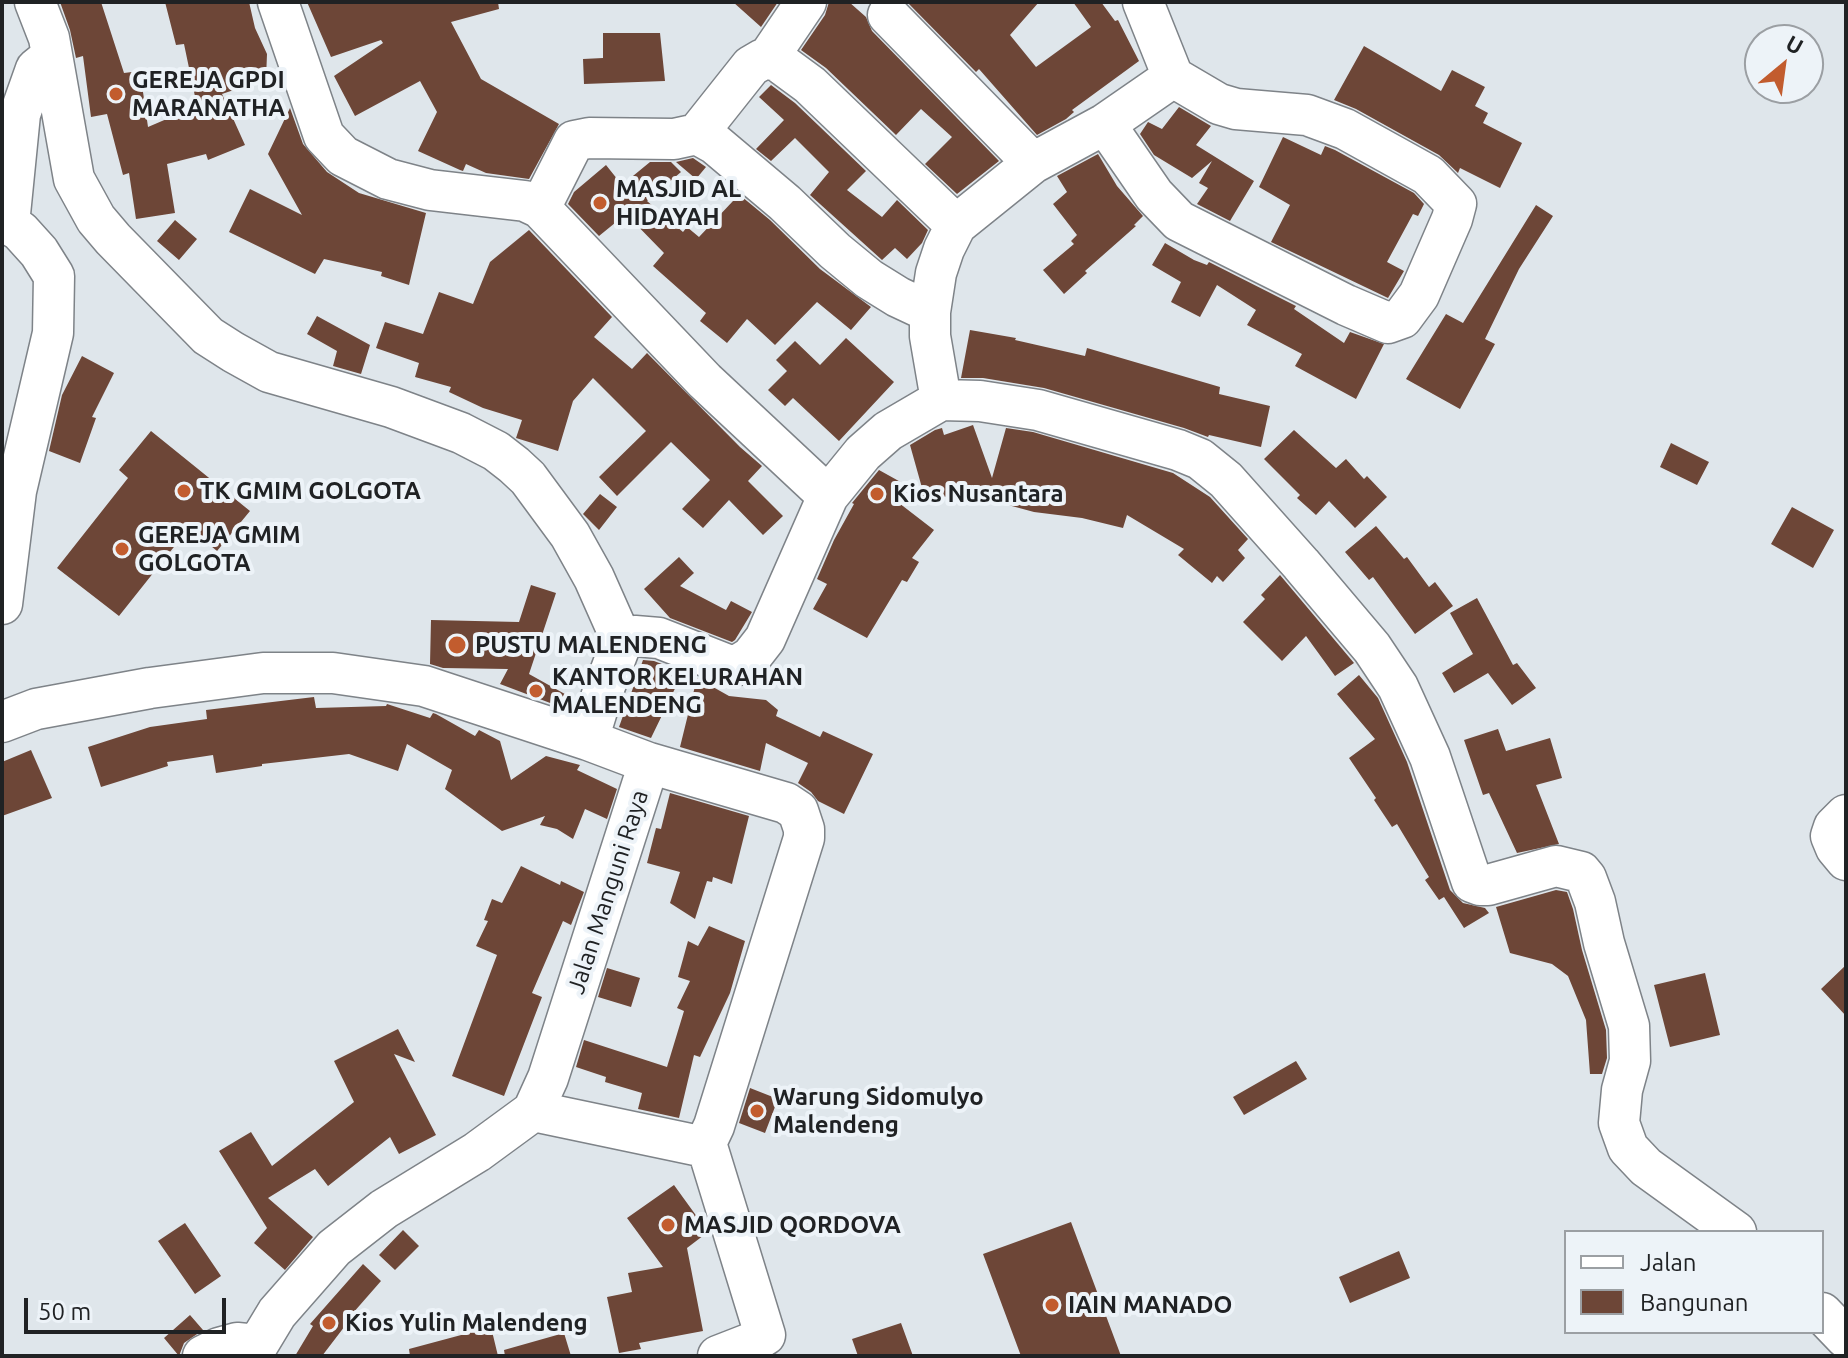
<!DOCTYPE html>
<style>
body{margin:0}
#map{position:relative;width:1848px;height:1358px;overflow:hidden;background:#dfe6eb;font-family:Ubuntu,sans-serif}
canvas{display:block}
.frame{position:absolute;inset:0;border:4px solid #202224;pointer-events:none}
.legend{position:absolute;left:1564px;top:1230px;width:260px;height:104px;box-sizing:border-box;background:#edf3f8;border:2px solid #9b9fa3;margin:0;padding:10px 14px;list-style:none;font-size:24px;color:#202224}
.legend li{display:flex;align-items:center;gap:16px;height:40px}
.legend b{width:40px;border:2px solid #9b9fa3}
.north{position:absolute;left:1744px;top:24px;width:80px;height:80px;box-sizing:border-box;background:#edf3f8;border:2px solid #9b9fa3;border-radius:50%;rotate:29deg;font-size:22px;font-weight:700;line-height:32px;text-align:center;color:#202224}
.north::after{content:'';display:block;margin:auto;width:28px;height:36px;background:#c25c2e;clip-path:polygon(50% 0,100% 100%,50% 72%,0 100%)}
.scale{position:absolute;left:24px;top:1298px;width:202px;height:36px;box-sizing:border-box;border:4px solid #202224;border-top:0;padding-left:10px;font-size:24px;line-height:28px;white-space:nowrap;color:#202224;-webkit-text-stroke:6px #edf3f8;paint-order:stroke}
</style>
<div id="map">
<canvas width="1848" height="1358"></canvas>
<div class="frame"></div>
<ul class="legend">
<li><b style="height:10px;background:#fff"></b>Jalan</li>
<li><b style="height:22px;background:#6d4637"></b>Bangunan</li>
</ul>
<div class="north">U</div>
<div class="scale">50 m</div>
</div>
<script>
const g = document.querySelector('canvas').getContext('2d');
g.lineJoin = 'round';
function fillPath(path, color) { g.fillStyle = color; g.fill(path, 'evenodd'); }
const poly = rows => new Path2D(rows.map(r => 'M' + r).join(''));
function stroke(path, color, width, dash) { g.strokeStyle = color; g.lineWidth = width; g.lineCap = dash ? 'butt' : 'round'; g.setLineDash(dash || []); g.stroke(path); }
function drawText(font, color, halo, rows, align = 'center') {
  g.font = font + ' Ubuntu,sans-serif'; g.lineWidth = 8; g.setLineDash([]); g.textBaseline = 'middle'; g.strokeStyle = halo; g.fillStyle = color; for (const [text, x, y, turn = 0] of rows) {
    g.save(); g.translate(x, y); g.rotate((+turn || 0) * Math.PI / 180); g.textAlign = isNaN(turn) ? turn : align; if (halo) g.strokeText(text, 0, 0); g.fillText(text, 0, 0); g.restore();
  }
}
const building = poly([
 [60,2,101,2,124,73,140,71,148,127,197,106,184,44,176,45,165,2,249,2,255,28,267,54,266,79,222,94,245,145,208,160,206,154,167,164,175,213,136,219,129,173,123,175,107,114,91,117,83,56,76,58,70,30],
 [307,2,498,2,499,9,451,22,481,79,559,124,529,179,486,173,466,164,463,171,460,170,418,151,437,112,420,81,355,116,334,76,383,43,381,40,331,57],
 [733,2,778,2,761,27],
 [829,2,849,2,866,17,872,31,999,161,957,194,925,164,952,137,921,109,896,135,826,68,801,50,825,15],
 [907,2,1039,2,1010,35,1036,67,1091,27,1073,2,1101,2,1115,21,1118,20,1139,61,1072,110,1074,112,1066,119,1037,135,979,69,976,72],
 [603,33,660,33,665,81,584,84,583,59,603,58],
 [1364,46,1441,91,1452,70,1485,87,1475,106,1488,113,1483,123,1522,143,1500,188,1460,168,1458,173,1439,155,1356,109,1334,100],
 [771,85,795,103,866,171,847,190,882,217,897,200,928,230,922,243,907,259,895,248,882,260,810,195,829,172,795,138,771,161,756,149,784,120,759,97],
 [1179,107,1211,126,1196,145,1254,181,1230,221,1197,204,1208,188,1199,183,1212,161,1192,178,1154,155,1140,134,1148,122,1162,129],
 [290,108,303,144,327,172,359,193,426,213,409,285,381,276,382,272,324,259,315,274,229,232,250,189,302,215,268,154],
 [1283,137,1321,155,1325,146,1335,150,1414,193,1424,204,1418,216,1413,214,1387,262,1404,271,1388,298,1271,242,1290,205,1259,187],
 [1098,154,1117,186,1143,216,1134,225,1136,226,1085,271,1087,273,1064,294,1043,270,1074,244,1071,241,1077,235,1053,204,1067,192,1057,176],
 [693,158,706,167,696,179,676,162],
 [650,162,671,162,681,172,647,201,683,232,687,227,699,237,733,201,717,188,724,182,770,220,820,269,871,307,851,330,817,302,775,345,747,319,727,343,700,321,706,313,653,266,664,253,626,214,599,236,568,204,574,192,606,165,622,185],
 [1536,205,1553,216,1519,269,1485,339,1495,344,1460,409,1406,379,1446,314,1463,323],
 [175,220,197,239,179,260,157,241],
 [529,230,612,317,594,337,632,369,647,353,740,447,762,466,748,481,783,516,763,535,729,500,703,528,682,509,710,480,671,442,617,496,599,477,646,431,593,378,573,401,558,451,516,438,522,420,483,408,449,392,451,387,415,377,419,363,376,348,385,322,423,334,439,292,473,304,490,262],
 [1165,243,1194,260,1207,265,1209,262,1296,306,1294,309,1344,343,1350,332,1384,344,1356,399,1295,366,1302,354,1247,325,1256,310,1217,285,1200,317,1171,302,1181,282,1152,265],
 [317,316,370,345,361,374,333,366,337,351,307,334],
 [970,330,1016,338,1015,340,1085,356,1087,348,1220,387,1219,394,1270,406,1261,447,1209,435,1208,437,1184,428,1044,388,983,378,961,378],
 [846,338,894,382,839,441,793,398,785,406,768,390,787,371,776,360,795,341,820,365],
 [82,356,114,373,92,417,96,418,80,463,49,451,62,395],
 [973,425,992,478,1006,428,1033,432,1173,473,1210,497,1248,539,1238,550,1245,558,1223,582,1217,576,1212,583,1178,555,1184,549,1127,515,1123,528,1082,518,1034,512,997,502,1001,489,899,503,934,530,912,558,919,562,907,582,902,580,867,638,813,609,827,584,817,579,834,540,854,504,852,503,879,470,924,495,910,445,935,430,942,428,944,435],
 [1294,430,1336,468,1346,459,1364,479,1367,476,1387,497,1355,528,1329,501,1316,515,1297,498,1300,495,1264,459],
 [151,431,250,511,217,551,189,528,119,616,57,568,128,478,119,470],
 [1671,443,1709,462,1697,485,1660,467],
 [600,494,617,507,599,530,583,514],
 [1792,507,1834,530,1813,568,1771,544],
 [1376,526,1404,559,1407,557,1429,587,1435,582,1453,606,1415,634,1373,577,1369,580,1345,552],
 [679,557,694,573,680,586,726,610,731,601,752,612,735,640,732,642,670,618,644,589],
 [1280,575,1354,663,1335,676,1306,636,1282,661,1243,622,1265,599,1261,595],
 [531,585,556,593,529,674,572,698,566,709,500,684,508,669,443,668,430,664,431,620,519,622],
 [1477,598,1513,665,1517,663,1536,688,1512,705,1488,673,1454,693,1442,673,1473,654,1450,613],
 [643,660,654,661,683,672,651,738,619,727],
 [1359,675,1378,698,1407,762,1450,890,1463,903,1485,908,1489,913,1464,928,1444,897,1439,900,1425,880,1429,877,1397,824,1392,827,1374,800,1376,798,1349,758,1375,739,1337,694],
 [697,678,729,696,766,700,778,710,776,716,820,737,823,731,873,754,844,814,818,801,811,792,798,783,808,763,766,743,760,771,680,747],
 [314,697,316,708,386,706,387,704,430,718,433,713,436,714,475,736,479,730,500,741,511,780,546,756,580,765,577,770,617,789,607,819,585,809,573,839,557,829,540,825,545,816,502,831,445,789,452,770,407,744,398,771,349,754,262,764,262,766,216,773,213,755,167,762,168,766,101,787,88,747,150,727,207,719,206,710],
 [1498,729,1506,751,1550,738,1562,778,1536,785,1559,844,1517,853,1489,793,1483,795,1464,740],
 [31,750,52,798,2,816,2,762],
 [670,793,749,816,732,884,713,877,712,882,707,881,695,919,670,903,680,872,647,863,656,828,661,829],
 [521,866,560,885,561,881,584,892,571,925,563,921,532,993,542,997,504,1096,452,1076,497,955,476,946,488,921,484,920,492,899,502,903],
 [1556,890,1567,892,1573,909,1582,950,1606,1030,1607,1058,1602,1074,1590,1074,1586,1020,1568,976,1552,964,1510,953,1496,907],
 [709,926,745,941,730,993,700,1057,694,1055,679,1118,638,1109,642,1093,605,1082,606,1077,576,1067,584,1040,667,1067,684,1011,677,1008,690,981,678,977,688,941,698,946],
 [1846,965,1846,1016,1821,989],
 [607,968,640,978,631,1007,598,997],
 [1705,973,1720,1035,1670,1047,1654,985],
 [398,1029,415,1062,394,1054,436,1135,399,1154,390,1137,328,1186,315,1169,268,1198,313,1237,285,1270,254,1243,267,1228,219,1151,251,1132,272,1166,354,1102,334,1061],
 [1296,1061,1307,1079,1244,1115,1233,1097],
 [750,1088,778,1099,765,1133,739,1123],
 [674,1185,708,1232,687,1248,703,1331,639,1343,641,1349,619,1353,607,1297,632,1292,628,1273,663,1267,627,1218],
 [1071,1222,1121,1356,1021,1356,983,1254],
 [185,1223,221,1276,195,1294,158,1241],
 [403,1230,419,1246,395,1270,379,1255],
 [1399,1251,1410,1278,1350,1303,1339,1277],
 [363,1264,381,1281,346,1321,348,1322,322,1356,295,1356,313,1326,310,1324],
 [190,1315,203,1330,184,1343,179,1356,164,1338],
 [901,1323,913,1356,858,1356,852,1339],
 [491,1327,498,1356,410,1356,409,1349],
 [564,1333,571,1356,505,1356,504,1350]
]);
const minor = poly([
 [35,2,49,38,74,179,96,219,113,239,208,336,233,352,269,372,391,407,461,433,496,451,514,465,528,478,570,535,594,578,622,641],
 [278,2,324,136,343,156,388,179,430,190,525,201,540,208,705,381,828,496],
 [1143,2,1173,77],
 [888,15,1033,163],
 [768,58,806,2],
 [697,134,751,66,763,59,776,60,810,85,956,225],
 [540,208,574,141,589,138,674,139,697,134,715,144,785,203,835,251,869,279,898,297,930,312],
 [2,220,20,231,39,252,54,276,53,333,16,491],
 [9,224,20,114,36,69,52,56],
 [941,400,930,336,930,312,936,273,944,249,956,225,1033,163,1105,124,1173,77,1219,104,1236,109,1307,115,1345,129,1428,175,1456,204,1452,219,1419,295,1402,318,1388,323,1346,305,1179,221,1154,195,1105,124],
 [2,487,16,491,2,604],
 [2,722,36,709,150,688,263,673,333,673,424,686,588,740,649,763,548,1078,533,1111,477,1152,384,1209,334,1248,277,1313,251,1356],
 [588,740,603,691,622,641,635,636,659,638,728,665,738,665,751,657,765,639,828,496,863,453,888,431,941,400,980,401,1038,410,1178,450,1200,459,1226,480,1301,564,1372,648,1398,687,1430,757,1472,882,1480,885,1488,885,1556,866,1581,872,1586,878,1595,902,1604,943,1629,1026,1630,1061,1622,1090,1619,1123,1628,1148,1646,1167,1736,1232],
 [1846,815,1834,827,1831,836,1836,848,1846,860],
 [533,1111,695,1145,706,1143,714,1126,804,838,804,829,798,811,786,803,649,763],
 [706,1143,765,1335,754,1342,718,1356],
 [1822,1313,1846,1338],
 [203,1356,219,1348,237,1343,257,1345]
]);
const markers = [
 [116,94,8,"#c25c2e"],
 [600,203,8,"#c25c2e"],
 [184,491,8,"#c25c2e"],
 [877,494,8,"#c25c2e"],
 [122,549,8,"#c25c2e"],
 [457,645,10,"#c25c2e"],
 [536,691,8,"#c25c2e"],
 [757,1111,8,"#c25c2e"],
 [668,1225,8,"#c25c2e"],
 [1052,1305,8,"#c25c2e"],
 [329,1323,8,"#c25c2e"]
];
const poiNames = [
 ["GEREJA GPDI",132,80],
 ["MARANATHA",132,108],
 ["MASJID AL",616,189],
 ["HIDAYAH",616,217],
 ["TK GMIM GOLGOTA",200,491],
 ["Kios Nusantara",893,494],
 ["GEREJA GMIM",138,535],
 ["GOLGOTA",138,563],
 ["PUSTU MALENDENG",475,645],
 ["KANTOR KELURAHAN",552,677],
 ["MALENDENG",552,705],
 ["Warung Sidomulyo",773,1097],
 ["Malendeng",773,1125],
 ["MASJID QORDOVA",684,1225],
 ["IAIN MANADO",1068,1305],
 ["Kios Yulin Malendeng",345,1323]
];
const streetNames = [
 ["Jalan Manguni Raya",608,892,-72]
];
fillPath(building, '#6d4637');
stroke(minor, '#7e8388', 43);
stroke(minor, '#fff', 40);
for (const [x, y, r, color] of markers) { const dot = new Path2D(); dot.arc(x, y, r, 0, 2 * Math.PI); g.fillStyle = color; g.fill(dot); stroke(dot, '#edf3f8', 3); }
drawText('bold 24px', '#202224', '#edf3f8', poiNames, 'left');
drawText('24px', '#202224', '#edf3f8', streetNames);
</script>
